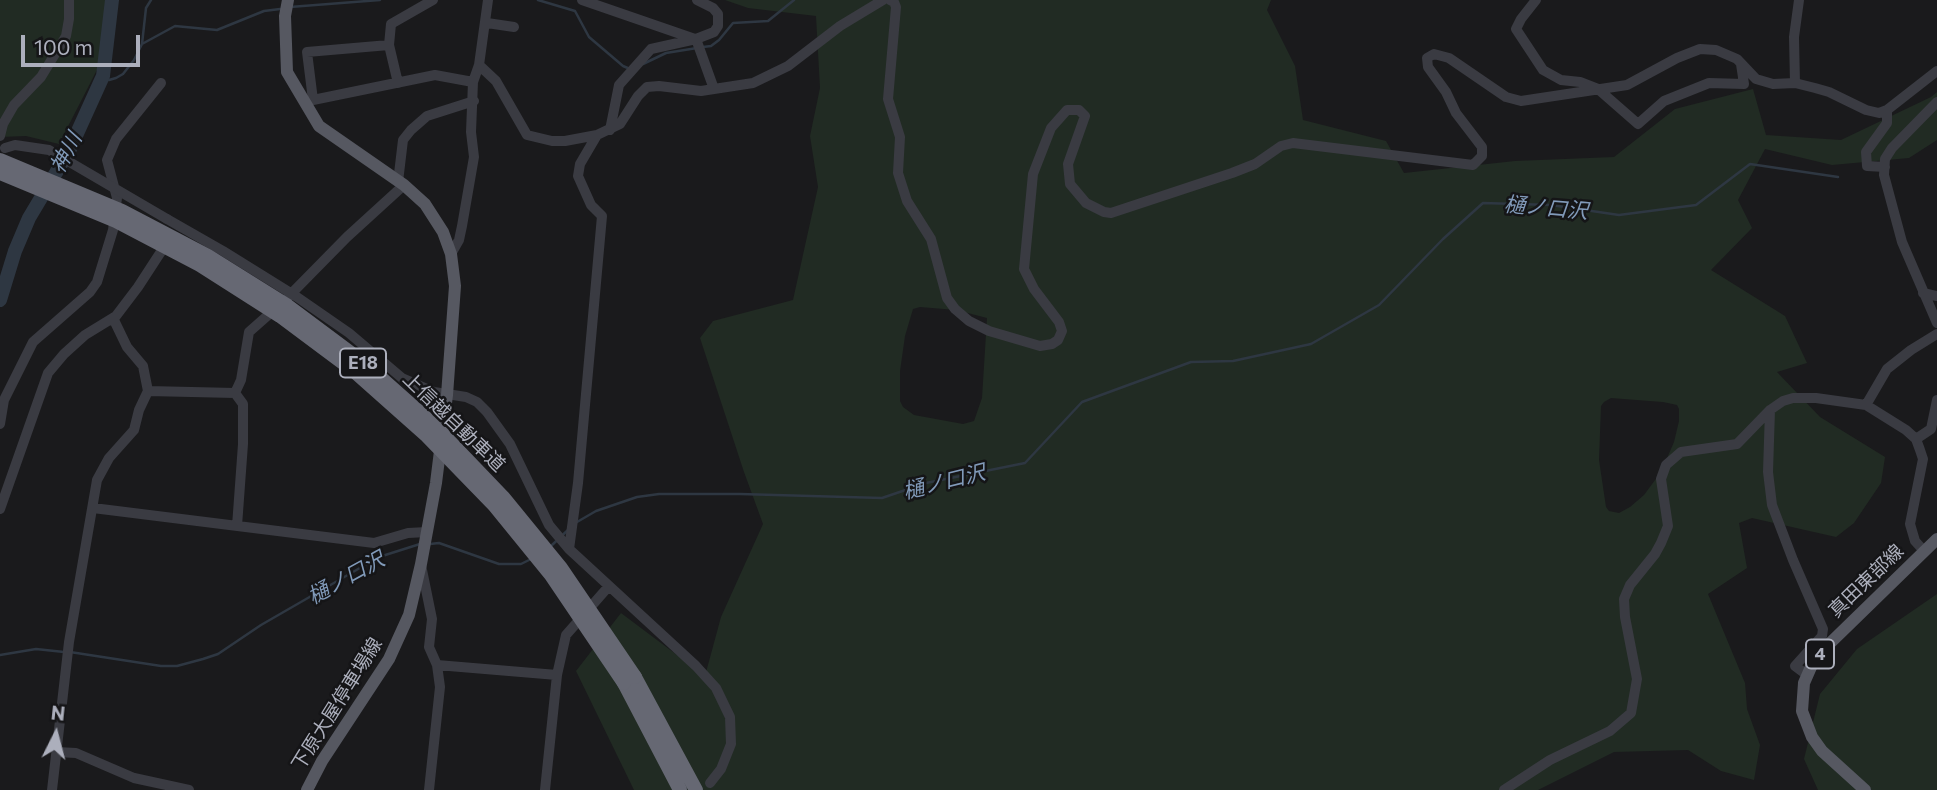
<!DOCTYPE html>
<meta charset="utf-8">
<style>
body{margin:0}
#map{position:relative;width:1937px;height:790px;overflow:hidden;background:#1a1a1c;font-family:Commissioner,sans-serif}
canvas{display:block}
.north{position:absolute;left:21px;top:699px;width:70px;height:70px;-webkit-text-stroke:5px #151517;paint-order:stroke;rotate:6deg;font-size:19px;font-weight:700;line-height:28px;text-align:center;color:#acafbc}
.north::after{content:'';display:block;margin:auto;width:24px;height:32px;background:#acafbc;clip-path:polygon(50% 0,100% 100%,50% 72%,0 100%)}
.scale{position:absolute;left:21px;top:35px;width:119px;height:32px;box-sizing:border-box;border:4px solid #acafbc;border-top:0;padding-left:9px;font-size:21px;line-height:24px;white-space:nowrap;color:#acafbc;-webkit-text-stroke:5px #151517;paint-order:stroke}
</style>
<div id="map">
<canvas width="1937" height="790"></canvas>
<div class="north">N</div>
<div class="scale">100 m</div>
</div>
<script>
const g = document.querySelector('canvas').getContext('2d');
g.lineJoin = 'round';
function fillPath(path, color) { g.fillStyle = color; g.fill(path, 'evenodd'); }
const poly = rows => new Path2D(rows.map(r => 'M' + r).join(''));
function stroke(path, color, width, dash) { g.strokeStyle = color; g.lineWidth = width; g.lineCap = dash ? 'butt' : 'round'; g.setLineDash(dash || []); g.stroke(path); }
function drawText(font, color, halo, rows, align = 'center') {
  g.font = font + ' Commissioner,"Noto Sans JP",sans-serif'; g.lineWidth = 5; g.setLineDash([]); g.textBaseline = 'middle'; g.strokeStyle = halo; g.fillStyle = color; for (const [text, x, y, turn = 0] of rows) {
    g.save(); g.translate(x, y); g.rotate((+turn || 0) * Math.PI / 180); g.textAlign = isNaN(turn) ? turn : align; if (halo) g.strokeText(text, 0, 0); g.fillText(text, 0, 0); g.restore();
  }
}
const green = poly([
 [0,0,114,0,100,64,59,144,26,136,0,137],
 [725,0,1271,0,1267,10,1295,66,1303,120,1386,141,1404,173,1515,161,1614,157,1675,109,1753,89,1766,135,1841,140,1931,97,1937,92,1937,140,1909,158,1832,165,1765,149,1738,200,1752,228,1711,270,1785,316,1807,363,1777,372,1820,417,1885,457,1881,483,1854,523,1836,537,1752,518,1739,523,1747,568,1708,594,1745,683,1747,709,1760,745,1754,780,1721,771,1688,750,1614,752,1538,790,634,790,576,671,621,613,705,676,721,617,763,524,744,472,700,338,713,321,793,300,818,187,810,136,820,88,816,16,748,8],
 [920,307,956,310,987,318,982,398,974,421,963,424,914,415,903,407,900,401,900,371,905,336,913,309],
 [1611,398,1663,402,1677,405,1679,409,1679,421,1674,442,1661,472,1644,495,1630,507,1619,513,1609,511,1606,507,1599,460,1601,406,1604,402],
 [1937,594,1937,790,1818,790,1804,759,1820,694,1857,649]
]);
const stream = poly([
 [538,0,575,11,589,37,623,66,630,69],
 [290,7,380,0],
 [142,44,175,26,217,30,264,11,280,9],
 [703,47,711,46,719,40,733,23,768,21,794,0],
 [643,64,666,53,697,48],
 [103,76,109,80,116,78,123,74,134,60,142,44,146,8,151,0],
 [577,522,596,511,637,497,659,494,740,494,882,498,926,483,1025,463,1082,402,1191,362,1233,361,1311,344,1379,305,1443,239,1483,203,1551,205,1619,215,1696,205,1750,164,1838,177],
 [430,544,439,543,499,564,521,564,531,559],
 [551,546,569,529],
 [70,652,161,666,177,666,203,659,218,654,261,625,379,557,420,544],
 [0,655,36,649,64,652]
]);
const river = poly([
 [0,300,15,251,29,218,69,151,103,76,112,0]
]);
const minor = poly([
 [582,0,695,39],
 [890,0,894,2,896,7,888,99,900,137,898,173,907,201,931,239,947,298,955,309,969,321,989,331,1040,346,1052,344,1058,340,1062,331,1059,322,1034,289,1024,269,1033,174,1051,128,1067,110,1079,110,1085,116,1068,164,1070,184,1086,203,1104,212,1111,213,1232,173,1255,164,1281,146,1293,143,1473,165,1482,156,1482,147,1456,113,1446,92,1428,67,1427,58,1434,54,1449,58,1506,97,1521,101,1627,85,1677,58,1700,49,1716,50,1737,59,1756,79,1773,84,1795,83,1815,88,1829,92,1866,110,1879,113,1887,110,1937,71],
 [1536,0,1521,19,1516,29,1543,70,1561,80,1580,82,1598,89,1638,124,1664,101,1709,83,1744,84,1741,64],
 [487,23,514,27],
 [696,39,714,89],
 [389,45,307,52,313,100,435,75,473,82],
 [479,65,496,81,527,135,552,141,565,141,597,135,620,124,638,96,647,87,659,86,701,91,753,83,788,66,840,26,883,0],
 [398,83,389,45,391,24,433,0],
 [1795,83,1794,37,1799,0],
 [1937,102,1892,148,1885,159,1884,175,1902,242,1937,323],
 [610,130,619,85,651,49,696,39,714,32,718,26,718,14,713,8,697,0],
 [0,136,3,124,14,105,41,77,66,36,69,19,69,0],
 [1885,167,1867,166,1866,152,1887,123,1887,110],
 [398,182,403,140,411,130,427,116,474,101],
 [167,219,223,251,297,297,349,333,402,378,434,392,466,397,477,402,487,412,510,444,549,525,569,549,696,666,716,688,730,717,731,744,721,769,710,783],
 [451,254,459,240,462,226,474,157,471,132,473,82,479,65,488,0],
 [1923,293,1937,296],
 [288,297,347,237,404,185],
 [113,318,127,347,143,366,148,391],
 [235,393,241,380,249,332,275,309],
 [1866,405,1887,369,1911,350,1937,334],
 [1770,410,1768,472,1772,505,1793,560,1823,629,1822,636,1795,666,1807,675],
 [0,424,4,400,33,342,90,292,97,282,113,230,117,198,107,160,116,139,161,83],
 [1916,439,1931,429,1937,400],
 [93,508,374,543,408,533,427,532],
 [0,509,48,373,64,354,85,335,116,316,138,287,166,244],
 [569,549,578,483,602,216,591,205,578,176,580,164,597,135],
 [421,565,432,619,429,647,437,665,440,687,429,790],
 [437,665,557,675],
 [57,752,76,753,134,778,189,790],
 [52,790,69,642,97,480,109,458,134,430,139,410,148,391,235,393,243,404,243,444,237,526],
 [545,790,557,675,566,635,609,586],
 [1504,790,1550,760,1610,731,1631,713,1637,679,1625,617,1624,599,1630,585,1655,554,1661,543,1668,526,1661,479,1666,465,1681,452,1737,444,1770,410,1783,401,1793,398,1816,398,1866,405,1906,430,1916,439,1920,450,1923,459,1910,524,1915,541,1924,551]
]);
const major = poly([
 [288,0,285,16,287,72,319,126,404,185,425,204,443,232,451,254,455,286,447,395,436,483,421,564,409,615,389,659,322,761,307,790],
 [1865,790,1822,751,1812,737,1802,711,1804,683,1811,667,1824,649,1937,539]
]);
const highway = poly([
 [635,677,696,790],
 [624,683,680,790]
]);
const minorBridge = poly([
 [5,148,15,145,49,150,167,219]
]);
const highwayBridge = poly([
 [0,160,122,211,208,256,288,306,363,362,435,426,503,497,561,568,635,677],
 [0,173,116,221,200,265,280,316,355,372,427,436,494,505,551,575,624,683]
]);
const shields = [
 [363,363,46],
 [1820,654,28]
];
const shieldNames = [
 ["E18",363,363],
 ["4",1820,654]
];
const streetNames = [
 ["上信越自動車道",454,422,44],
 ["真田東部線",1866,581,-44],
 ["下原大屋停車場線",337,704,-58]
];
const waterNames = [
 ["神川",66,153,-62],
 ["樋ノ口沢",1546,208,5],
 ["樋ノ口沢",944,482,-14],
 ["樋ノ口沢",346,578,-29]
];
fillPath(green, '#212b23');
stroke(stream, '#2e3742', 2.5);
stroke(river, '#2e3742', 14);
stroke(minor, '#3a3b42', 10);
stroke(major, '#565861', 12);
stroke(highway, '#666873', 14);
stroke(minorBridge, '#3a3b42', 10);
stroke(highwayBridge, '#666873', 14);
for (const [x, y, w] of shields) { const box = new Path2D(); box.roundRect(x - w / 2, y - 14.5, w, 29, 5); g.fillStyle = '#151517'; g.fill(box); stroke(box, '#acafbc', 2); }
drawText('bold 18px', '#acafbc', null, shieldNames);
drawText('19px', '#acafbc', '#151517', streetNames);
drawText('italic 21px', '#819ab9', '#151517', waterNames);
</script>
